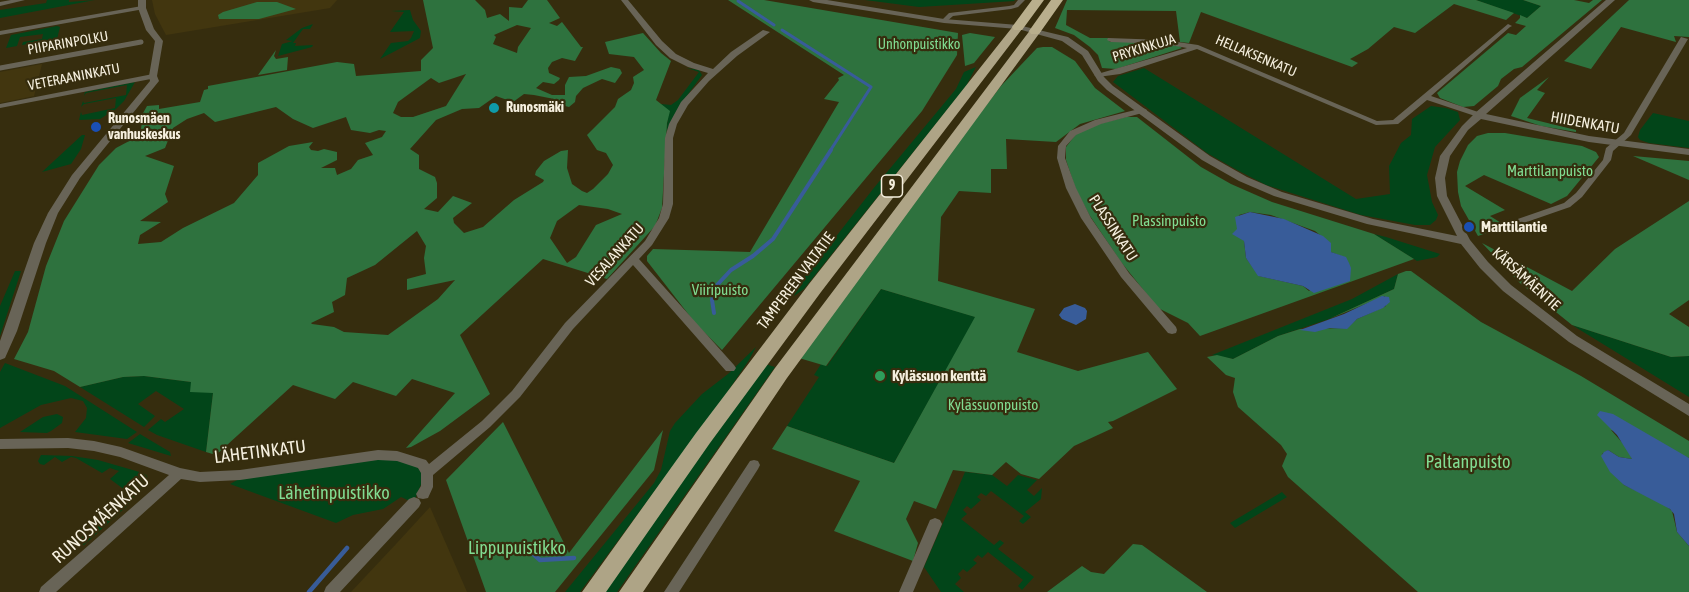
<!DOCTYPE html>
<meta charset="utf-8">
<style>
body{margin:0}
canvas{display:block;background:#362d0e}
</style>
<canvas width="1689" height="592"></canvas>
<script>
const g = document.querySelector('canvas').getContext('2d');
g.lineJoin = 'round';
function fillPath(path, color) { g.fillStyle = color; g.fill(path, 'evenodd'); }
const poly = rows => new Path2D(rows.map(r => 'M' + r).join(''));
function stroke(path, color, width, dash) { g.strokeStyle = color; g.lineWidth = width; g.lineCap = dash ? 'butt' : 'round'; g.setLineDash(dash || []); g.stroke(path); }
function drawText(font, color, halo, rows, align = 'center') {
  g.font = font + ' "Asap Condensed",sans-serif'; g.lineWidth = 4.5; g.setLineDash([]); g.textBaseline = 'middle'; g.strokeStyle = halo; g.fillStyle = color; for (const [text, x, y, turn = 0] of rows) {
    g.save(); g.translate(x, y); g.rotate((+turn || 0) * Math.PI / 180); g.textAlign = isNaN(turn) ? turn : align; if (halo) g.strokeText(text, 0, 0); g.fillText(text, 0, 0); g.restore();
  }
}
const built = poly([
 [152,0,337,0,330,8,166,35,155,14],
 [42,64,34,96,0,103,0,72],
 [430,507,467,592,351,592,397,543]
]);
const green = poly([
 [47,0,69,0,69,2,95,0,0,18,0,10,46,3],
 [865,0,1014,0,1015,1,919,7],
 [1476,0,1523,0,1541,6,1527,18],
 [410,10,413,20,421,31,420,38,380,59,391,43,408,41,411,38,414,31,390,32,404,12,391,11],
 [313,24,310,29,303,29,293,43,296,43,295,46,313,45,312,47,278,56,282,44,293,41,286,40,302,28],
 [57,26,60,27,57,39,22,45,23,42,42,39,43,34,20,37,17,46,6,48,11,35],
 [976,67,966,86,804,289,794,296,796,288,873,189,956,89,964,72],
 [687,68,699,70,702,75,681,104,666,132,668,117,661,104,671,105,678,100,699,72],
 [1144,68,1356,199,1390,194,1389,166,1401,143,1411,135,1412,119,1431,106,1446,108,1458,112,1460,120,1435,147,1427,175,1432,202,1438,215,1436,220,1430,225,1415,225,1361,215,1266,185,1237,170,1207,153,1113,82,1118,76],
 [135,82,124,101,116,109,100,119,79,120,81,112,82,115,115,108,116,98,84,104,81,107,83,101,84,103,126,95,127,85,86,93,84,96,85,92],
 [1653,113,1689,121,1689,148,1649,143,1640,140,1638,137,1640,130],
 [82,135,85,135,81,149,71,164,42,172],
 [1374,234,1386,237,1440,254,1437,257,1417,261],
 [15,271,21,271,0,336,0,306],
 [1398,274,1394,289,1329,319,1278,336,1233,359,1212,355,1352,299],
 [881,289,976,317,894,463,787,426,819,377,814,375,821,364,827,366],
 [1572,325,1671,357,1689,356,1689,397],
 [756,347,749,360,722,400,580,592,565,592,654,483,661,470,670,431,675,423,702,394,728,374],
 [5,363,65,386,137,432,127,439,75,432,86,418,87,408,83,401,71,398,41,405,0,428,0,372],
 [765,364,775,367,617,592,602,592],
 [144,376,191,382,213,393,206,452,157,435,148,430,161,419,165,422,184,409,156,391,138,404,155,416,144,427,80,387,123,377],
 [57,414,63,417,62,423,51,431,47,433,20,432,43,417],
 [140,434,170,452,171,456,128,443],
 [41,455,72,456,98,460,143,473,147,476,148,481,126,507,84,545,77,541,133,496,110,479,119,471,110,468,102,473,76,458,71,457,62,462,55,457,44,465,40,464,38,461],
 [382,459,391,459,416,466,420,470,424,477,415,499,412,502,401,497,383,509,353,515,336,523,230,484,239,479],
 [965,472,992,475,1007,486,1018,475,1037,480,1027,490,1034,496,1042,488,1041,499,1025,512,1031,517,1023,524,1019,521,1024,516,991,491,986,496,981,493,977,497,981,500,971,509,967,506,963,510,967,514,961,519,994,545,1000,540,1004,543,998,549,1034,577,1022,590,1018,586,1023,580,988,552,982,558,978,555,973,560,977,563,967,572,963,569,958,574,961,578,955,584,964,592,941,592,924,567],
 [1282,492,1287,497,1235,528,1230,523]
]);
const forest = poly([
 [423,0,475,0,485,10,487,18,500,14,509,21,509,7,522,8,528,0,547,0,560,18,549,23,557,26,562,22,581,47,583,47,575,61,562,58,552,62,548,68,549,73,560,78,559,80,554,84,543,82,536,88,552,95,565,95,565,85,569,77,586,76,611,67,620,69,622,73,615,83,602,79,583,88,576,96,575,102,569,107,557,104,554,99,534,95,524,94,513,102,496,96,479,108,462,109,436,120,410,149,419,155,419,169,435,177,437,183,437,198,424,209,438,212,453,196,472,203,453,218,454,223,464,233,483,227,514,200,543,182,544,180,535,175,536,171,544,161,561,151,568,150,567,168,572,184,582,191,587,193,593,189,608,174,613,165,606,153,597,150,587,135,615,107,618,99,631,90,634,83,633,77,644,70,634,57,609,54,605,42,643,33,661,53,671,61,656,100,670,111,667,123,662,208,655,226,607,279,543,259,460,335,490,394,440,431,411,447,406,448,455,393,412,379,396,396,353,382,335,399,293,385,216,455,206,452,213,393,190,392,191,382,144,376,123,377,80,387,54,371,14,359,28,332,46,266,64,221,99,165,116,148,133,139,141,131,142,115,147,106,159,105,159,109,200,102,204,90,208,89,208,86,337,62,354,64,356,76,421,71,421,60,433,48],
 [517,25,531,28,518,47,517,53,493,44,496,37,494,35],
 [466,74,446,106,413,117,401,117,393,113,398,102,431,78,439,83],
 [276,107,293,119,313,128,346,117,351,130,370,133,379,130,386,131,382,137,365,143,373,155,358,160,351,169,337,175,335,168,321,168,337,160,337,152,324,149,318,151,311,150,309,147,313,142,289,146,258,163,258,175,234,203,183,228,161,242,138,244,140,235,161,222,140,221,168,202,165,194,174,166,145,156,165,148,173,128,187,119,204,113,215,122],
 [579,205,608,209,622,214,596,225,576,257,567,263,550,238,557,221],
 [417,231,426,246,424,258,426,274,407,279,407,290,455,280,438,299,388,335,344,332,334,327,312,324,311,323,334,312,332,302,345,295,347,278,375,265],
 [728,0,764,0,958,33,957,55,922,111,722,350,696,324,647,261,647,256,653,249,750,252,839,102,824,99,839,80,838,78,844,75],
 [1067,0,1476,0,1514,13,1506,20,1454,4,1415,33,1394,27,1368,49,1350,59,1358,63,1352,67,1201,12,1189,43,1180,42,1176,11,1067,10,1066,25,1090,38,1108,38,1110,42,1151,42,1179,46,1182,48,1116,69,1102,68,1098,55,1090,47,1074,35,1055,28],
 [1523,0,1574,0,1589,3,1593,0,1602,0,1522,67,1514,69,1501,79,1498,86,1474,106,1463,107,1440,98,1437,93,1508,33,1516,35,1526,26,1515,23,1520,18,1520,15,1527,18,1541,6],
 [1629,0,1689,0,1689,37,1674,36,1676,42,1621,27,1591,69,1564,61],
 [257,2,277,2,296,9,259,19,219,19,218,15,223,12],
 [970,33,995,37,974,63,965,66,962,35],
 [1043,47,1052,47,1075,61,1095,88,1125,111,1080,124,1056,142,1006,139,1007,169,991,169,991,193,959,191,941,217,938,281,1035,309,1017,352,1078,371,1148,352,1177,389,1113,421,1108,422,1113,428,1074,446,1039,479,1021,474,1006,462,992,475,953,470,936,509,914,501,906,519,918,543,913,561,834,531,860,481,772,449,787,426,894,463,975,317,881,289,826,366,799,358,893,227,1001,86,1037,48],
 [276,50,274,56,276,59,288,57,287,70,258,75],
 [1549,77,1537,90,1545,93,1527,118,1576,130,1576,132,1541,126,1511,116,1520,98],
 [1126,117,1137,117,1201,167,1231,184,1272,202,1374,234,1414,259,1200,336,1188,323,1158,308,1121,262,1090,216,1076,190,1066,160,1066,147,1077,133,1091,126],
 [1250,212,1271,215,1315,231,1330,243,1331,252,1346,258,1309,291,1303,286,1259,276,1246,258,1244,241,1237,229,1239,215],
 [1488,133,1505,133,1582,146,1596,152,1599,157,1567,196,1551,204,1484,175,1465,186,1505,210,1490,216,1506,226,1478,236,1461,206,1458,192,1457,172,1460,161,1468,145,1477,136],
 [1633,156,1689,161,1689,180],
 [1689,201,1689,300,1669,314,1689,327,1689,356,1671,357,1572,325,1520,283,1482,243,1572,291,1615,249],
 [1406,271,1411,271,1481,322,1581,376,1689,441,1689,458,1611,430,1627,448,1632,459,1619,457,1608,450,1602,454,1624,485,1664,504,1672,511,1677,532,1689,546,1689,592,1418,592,1288,477,1282,466,1287,454,1281,445,1238,407,1233,392,1235,378,1226,375,1207,357,1217,355,1233,359,1278,336,1300,329,1347,328,1357,319,1386,306,1385,296,1329,319,1394,289,1398,274],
 [503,422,569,553,663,430,654,470,555,592,486,592,446,480],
 [1133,544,1142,545,1207,592,1047,592,1082,566,1091,572,1104,574]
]);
const water = poly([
 [1250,212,1284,219,1323,236,1331,243,1331,252,1346,257,1349,263,1351,268,1350,281,1314,293,1303,286,1258,276,1246,258,1244,241,1232,234,1237,229,1235,217],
 [1382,296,1389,297,1390,302,1383,308,1357,319,1347,329,1330,328,1315,332,1300,330,1344,314],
 [1075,304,1085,308,1087,311,1086,319,1076,325,1062,319,1059,315,1064,308],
 [1600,411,1613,414,1689,458,1689,546,1677,532,1674,514,1670,509,1624,485,1610,472,1601,456,1604,452,1608,450,1619,457,1632,459,1617,435,1597,415]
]);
const streamFar2 = poly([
 [738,1,774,25],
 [782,30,871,87,830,151]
]);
const streamFar1 = poly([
 [714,313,712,300,717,285,731,270,753,256,773,239,831,150]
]);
const stream = poly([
 [484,548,493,549,516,545,531,552,540,560,574,558],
 [309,592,347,548]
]);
const pedestrian = poly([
 [0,68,141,42]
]);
const minor = poly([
 [11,0,25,0,0,6,0,2,11,0],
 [621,0,628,0,662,41,676,54,694,63,713,69,731,52,763,30,770,32,737,56,709,81,688,105,677,124,673,138,673,204,669,218,652,245,639,259,734,365,736,368,734,371,726,371,633,265,573,329,520,397,490,427,433,475,433,487,428,498,423,499,418,498,416,494,421,486,421,473,418,468,397,461,378,460,240,480,200,482,181,479,56,592,39,592,41,587,169,475,120,457,94,451,68,448,0,449,0,439,68,438,94,441,121,447,180,468,200,472,240,470,378,450,397,451,426,460,429,464,482,421,512,391,565,323,645,241,659,218,663,204,665,138,669,124,681,102,708,73,688,67,670,58,656,45,621,0],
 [1018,0,1025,0,1018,7,1011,9,953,16,946,22,941,21,949,13,1009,6,1014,5,1018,0],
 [142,6,144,7,144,9,0,35,0,31,142,6],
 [1508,24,1512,26,1510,27,1431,96,1481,113,1481,117,1478,117,1427,100,1398,124,1376,125,1197,49,1120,74,1098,77,1094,75,1187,48,1164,44,1111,42,1107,40,1108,38,1164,40,1198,45,1377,121,1393,120,1508,24],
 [1681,37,1688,39,1631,135,1613,151,1611,160,1582,197,1570,207,1518,225,1512,225,1510,223,1512,221,1564,203,1576,193,1603,160,1606,148,1624,133,1681,37],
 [153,74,156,74,156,78,0,108,0,104,153,74],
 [1143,108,1147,110,1146,112,1101,124,1076,135,1066,146,1065,158,1076,188,1091,218,1129,273,1176,327,1177,330,1176,333,1172,334,1168,333,1121,277,1081,218,1066,188,1057,158,1058,146,1070,131,1095,120,1143,108],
 [754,460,758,461,760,465,758,469,679,592,664,592,750,461,754,460],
 [414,497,419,499,421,503,419,507,340,592,324,592,326,587,409,499,414,497],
 [935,518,940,520,942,524,913,592,899,592,930,520,935,518]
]);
const tertiary = poly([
 [138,0,146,0,146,8,154,29,163,41,157,76,159,81,80,178,58,213,46,243,17,331,5,358,0,360,0,341,34,243,48,213,72,175,150,81,149,76,155,41,146,30,138,8,138,0],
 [809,0,827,0,944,19,1018,25,1068,37,1088,51,1104,77,1113,86,1210,156,1247,177,1282,192,1373,219,1457,236,1437,196,1435,178,1440,156,1462,126,1475,113,1606,0,1615,0,1486,114,1589,136,1689,149,1689,155,1589,142,1481,119,1468,130,1450,156,1445,178,1447,196,1470,240,1488,262,1511,285,1577,336,1689,404,1689,416,1569,342,1503,291,1480,268,1461,244,1367,224,1274,196,1239,181,1202,160,1107,90,1098,81,1082,55,1062,41,1018,29,944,23,813,2,809,0]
]);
const trunk = poly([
 [1018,24,1022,25,1022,29,821,292,710,443,606,592,582,592,696,433,809,284,1014,25,1018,24],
 [1035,28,1041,31,787,378,643,592,619,592,775,368,1031,29,1035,28]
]);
const motorway = poly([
 [1032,0,1044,0,1022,30,1014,30,1012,27,1032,0],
 [1051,0,1063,0,1039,34,1031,34,1029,31,1051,0]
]);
const markers = [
 [494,108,6,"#0f9aa8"],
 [96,127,6,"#1a4fb4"],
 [1469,227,6,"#1a4fb4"],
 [880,376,6,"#2e9e5b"]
];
const farStreetnames = [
 ["PIIPARINPOLKU",68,43,-10],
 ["PRYKINKUJA",1144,48,-17],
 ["HELLAKSENKATU",1256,56,23],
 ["VETERAANINKATU",74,77,-11]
];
const farParknames = [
 ["Unhonpuistikko",919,45]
];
const farPoinames = [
 ["Runosmäki",506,108],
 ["Runosmäen",108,119],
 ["vanhuskeskus",108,135]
];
const shields = [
 [892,186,21]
];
const shieldNames = [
 ["9",892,186]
];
const streetNames = [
 ["HIIDENKATU",1585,123,10],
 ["PLASSINKATU",1113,228,57],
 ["VESALANKATU",615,255,-48],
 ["KÄRSÄMÄENTIE",1526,279,42],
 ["TAMPEREEN VALTATIE",796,281,-53]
];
const parkNames = [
 ["Marttilanpuisto",1550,171],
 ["Plassinpuisto",1169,221],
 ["Viiripuisto",720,290],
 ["Kylässuonpuisto",993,405]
];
const poiNames = [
 ["Marttilantie",1481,227],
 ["Kylässuon kenttä",892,376]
];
const nearStreetnames = [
 ["LÄHETINKATU",260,452,-7],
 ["RUNOSMÄENKATU",101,519,-42]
];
const nearParknames = [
 ["Paltanpuisto",1468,462],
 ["Lähetinpuistikko",334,493],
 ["Lippupuistikko",517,548]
];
fillPath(built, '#42360f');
fillPath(green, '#024519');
fillPath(forest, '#2e723e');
fillPath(water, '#385c99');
stroke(streamFar2, '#385c99', 3);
stroke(streamFar1, '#385c99', 4);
stroke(stream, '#385c99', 4.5);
stroke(pedestrian, '#686457', 5);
fillPath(minor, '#686457');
fillPath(tertiary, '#686457');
fillPath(trunk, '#aea486');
fillPath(motorway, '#b9af8d');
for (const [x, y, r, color] of markers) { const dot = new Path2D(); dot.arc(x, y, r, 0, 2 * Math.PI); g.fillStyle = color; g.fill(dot); stroke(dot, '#362d0e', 2); }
drawText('14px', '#f5efde', '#362d0e', farStreetnames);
drawText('14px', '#81dd92', '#362d0e', farParknames);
drawText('bold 14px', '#f5efde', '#362d0e', farPoinames, 'left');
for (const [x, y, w] of shields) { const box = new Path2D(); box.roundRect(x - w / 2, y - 11, w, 22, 4.5); g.fillStyle = '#362d0e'; g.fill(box); stroke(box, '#f5efde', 1.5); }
drawText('bold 14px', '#f5efde', null, shieldNames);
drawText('15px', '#f5efde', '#362d0e', streetNames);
drawText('15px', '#81dd92', '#362d0e', parkNames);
drawText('bold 15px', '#f5efde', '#362d0e', poiNames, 'left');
drawText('18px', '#f5efde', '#362d0e', nearStreetnames);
drawText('18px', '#81dd92', '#362d0e', nearParknames);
</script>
